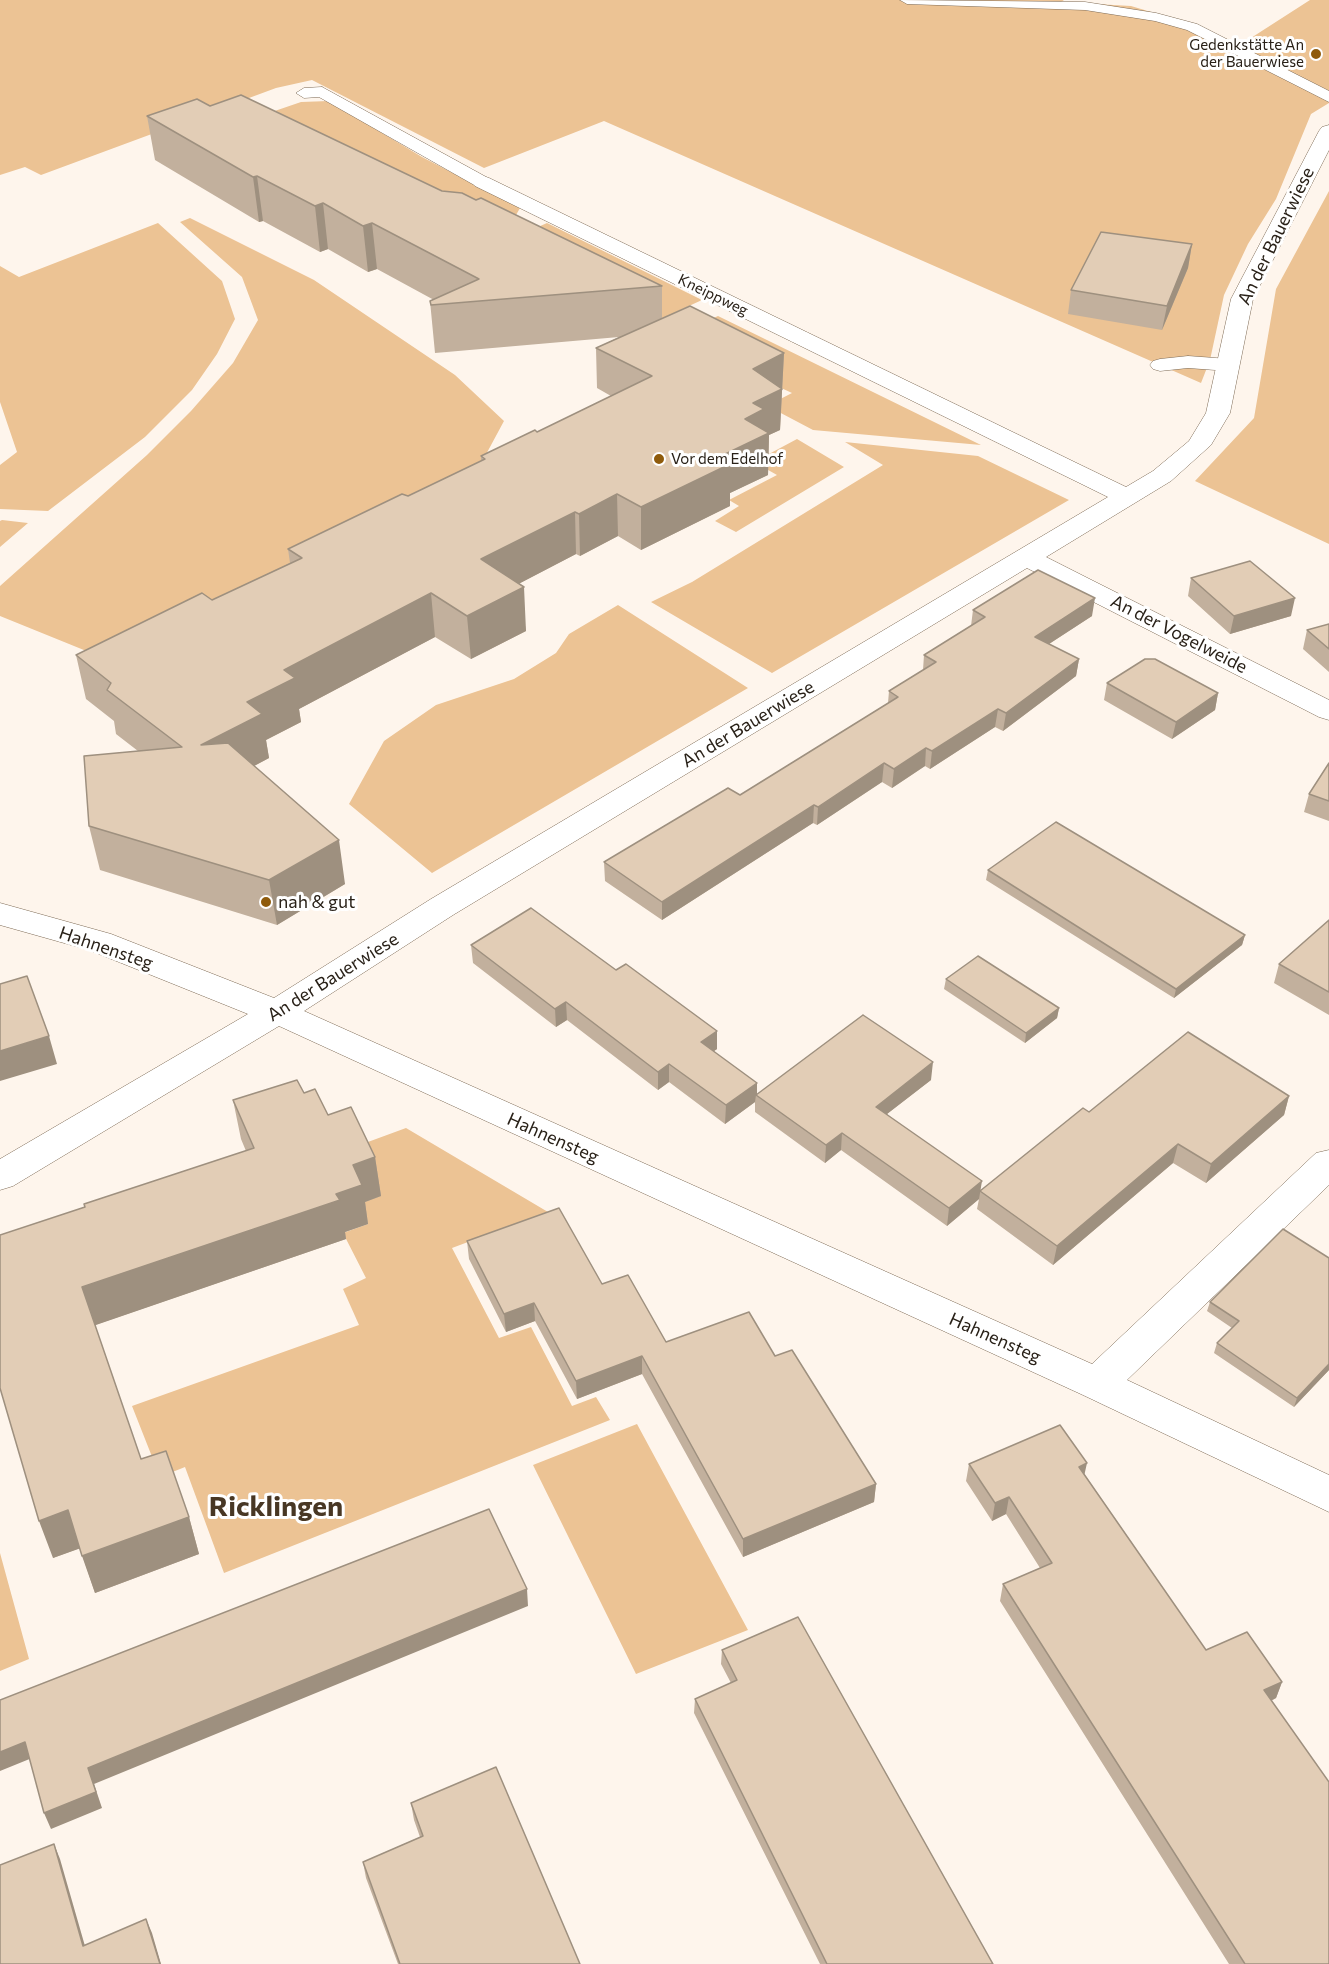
<!DOCTYPE html>
<meta charset="utf-8">
<style>
body{margin:0}
canvas{display:block;background:#fef5ec}
</style>
<canvas width="1329" height="1964"></canvas>
<script>
const g = document.querySelector('canvas').getContext('2d');
g.lineJoin = 'round';
function fillPath(path, color) { g.fillStyle = color; g.fill(path, 'evenodd'); }
const poly = rows => new Path2D(rows.map(r => 'M' + r).join(''));
function stroke(path, color, width, dash) { g.strokeStyle = color; g.lineWidth = width; g.lineCap = dash ? 'butt' : 'round'; g.setLineDash(dash || []); g.stroke(path); }
function drawText(font, color, halo, rows, align = 'center') {
  g.font = font + ' Commissioner,sans-serif'; g.lineWidth = 6; g.setLineDash([]); g.textBaseline = 'middle'; g.strokeStyle = halo; g.fillStyle = color; for (const [text, x, y, turn = 0] of rows) {
    g.save(); g.translate(x, y); g.rotate((+turn || 0) * Math.PI / 180); g.textAlign = isNaN(turn) ? turn : align; if (halo) g.strokeText(text, 0, 0); g.fillText(text, 0, 0); g.restore();
  }
}
const green = poly([
 [0,0,1064,0,1061,2,1131,6,1198,26,1240,45,1310,0,1329,0,1329,103,1311,114,1276,199,1248,244,1224,295,1210,360,1201,383,604,121,484,168,312,80,276,88,41,175,25,167,0,175],
 [329,101,422,157,520,208,507,231,225,128,301,102],
 [1329,191,1329,544,1195,481,1254,418,1276,289],
 [190,218,314,280,455,375,504,421,476,473,111,661,0,616,0,586,147,455,191,411,233,363,258,320,242,277,180,222],
 [158,223,222,281,235,319,217,354,192,390,145,437,48,511,0,509,0,465,17,452,0,402,0,266,19,277],
 [547,223,702,300,654,322,529,231],
 [718,316,981,445,813,430,777,411,755,412,792,393,671,337],
 [797,439,844,467,736,532,715,521,739,506,729,500,777,475,754,462],
 [845,442,978,456,1069,500,772,673,651,602,692,582,883,465],
 [0,521,2,520,28,523,0,547],
 [618,605,748,688,432,873,349,804,384,741,436,705,514,679,556,653,569,634],
 [406,1128,548,1212,452,1248,499,1338,531,1327,572,1406,596,1397,610,1420,224,1573,185,1467,160,1477,132,1406,359,1325,343,1289,366,1278,343,1233,368,1224,359,1204,380,1196,357,1146],
 [637,1424,748,1630,636,1674,533,1465],
 [0,1553,29,1659,0,1671]
]);
const service = poly([
 [900,0,1085,2,1156,13,1197,24,1329,91,1329,102,1187,30,1155,21,1085,10,907,4,900,0],
 [322,87,488,178,490,182,488,186,476,186,319,97,304,98,296,93,304,88,322,87],
 [1188,356,1229,359,1236,361,1239,365,1236,369,1229,371,1188,368,1160,371,1153,369,1150,365,1153,361,1160,359,1188,356]
]);
const minor = poly([
 [1329,125,1329,150,1253,299,1230,413,1211,445,1171,481,1046,557,1329,700,1329,720,1319,717,1027,568,453,915,304,1011,1092,1364,1316,1153,1329,1150,1329,1185,1127,1380,1329,1475,1329,1512,1083,1395,279,1026,13,1186,0,1190,0,1159,248,1014,89,950,0,925,0,903,111,934,274,998,431,899,1108,497,475,186,472,182,475,178,482,176,489,178,1126,487,1153,471,1189,441,1206,413,1231,299,1319,131,1322,127,1329,125]
]);
const wall = poly([
 [210,106,442,191,662,286,662,319,784,353,780,430,769,435,768,475,730,493,730,506,641,550,618,536,580,556,576,554,518,584,526,631,471,659,435,637,299,709,301,722,266,740,269,758,254,766,345,884,277,925,100,870,89,826,138,751,116,734,114,721,86,699,76,655,212,600,290,563,288,549,408,496,481,461,481,456,537,432,611,396,597,388,596,348,619,337,435,353,430,301,434,300,377,269,368,272,328,249,320,252,263,221,259,222,155,160,147,116],
 [1192,244,1188,268,1162,330,1068,314,1071,290],
 [1191,578,1291,616,1230,634,1188,596],
 [973,610,1092,616,1049,644,1079,659,1076,676,1003,731,995,727,930,769,925,766,892,788,882,782,817,825,813,823,662,920,605,881,604,862,740,795,888,703,889,691,923,670,924,655,971,626],
 [1329,624,1329,672,1303,649,1307,630],
 [1107,683,1218,693,1215,710,1172,739,1104,700],
 [1329,763,1329,821,1304,812,1309,794],
 [988,870,1245,935,1242,945,1174,998,986,880],
 [1329,920,1329,1015,1274,983,1279,964],
 [471,945,616,970,717,1031,717,1049,714,1051,757,1094,931,1080,887,1114,981,1190,1089,1112,1289,1096,1284,1115,1206,1183,1173,1163,1053,1265,977,1209,979,1199,947,1226,841,1150,825,1163,755,1112,755,1102,725,1124,669,1082,658,1090,567,1020,556,1027,473,963],
 [946,979,1059,1008,1057,1018,1025,1043,944,989],
 [304,1093,375,1157,381,1196,365,1202,368,1224,345,1232,346,1239,95,1325,141,1459,189,1517,199,1554,95,1593,80,1548,53,1558,84,1207,246,1151,241,1139,233,1100],
 [467,1241,602,1284,666,1342,775,1356,876,1484,874,1502,743,1557,642,1374,577,1399,535,1321,506,1332,469,1259],
 [1210,1302,1329,1370,1294,1407,1214,1353,1217,1343,1232,1328,1207,1311],
 [969,1464,1085,1475,1206,1650,1282,1682,1276,1698,1271,1701,1329,1964,1229,1964,1000,1601,1003,1584,1040,1568,1006,1514,992,1521,966,1481],
 [722,1650,993,1964,820,1964,694,1713,695,1699,731,1683,721,1664],
 [411,1803,580,1964,398,1964,366,1878,363,1862,420,1837,414,1820]
]);
const shadedWall = poly([
 [257,176,263,221,259,222,253,177],
 [323,203,328,249,320,252,315,206],
 [372,223,377,269,368,272,363,226],
 [1192,244,1188,268,1162,330,1167,306],
 [784,353,780,430,769,435,768,475,730,493,730,506,641,550,641,507,719,457,745,419,753,369],
 [617,494,618,536,580,556,579,514],
 [575,512,576,554,484,602,481,559],
 [524,587,526,631,471,659,467,616],
 [431,593,435,637,299,709,301,722,266,740,269,758,209,790,201,745,247,702,284,670],
 [1095,598,1092,616,1032,655,1035,637],
 [1295,598,1291,616,1230,634,1234,616],
 [1079,659,1076,676,1003,731,1006,713],
 [1218,693,1215,710,1172,739,1176,722],
 [998,709,995,727,930,769,932,751],
 [926,748,925,766,892,788,894,769],
 [884,763,882,782,817,825,818,807],
 [814,805,813,823,662,920,662,902],
 [339,840,345,884,277,925,269,880],
 [1245,935,1242,945,1174,998,1176,989],
 [566,1002,567,1020,556,1027,555,1009],
 [1059,1008,1057,1018,1025,1043,1026,1033],
 [717,1031,717,1049,701,1060,701,1042],
 [49,1036,57,1064,0,1081,0,1051],
 [933,1062,931,1080,874,1124,876,1107],
 [669,1064,669,1082,658,1090,658,1072],
 [757,1083,757,1096,756,1095,755,1102,725,1124,726,1105],
 [1289,1096,1284,1115,1206,1183,1211,1164],
 [842,1133,841,1150,825,1163,826,1145],
 [1178,1144,1173,1163,1053,1265,1057,1246],
 [375,1157,381,1196,365,1202,368,1224,345,1232,346,1239,93,1326,82,1287,353,1165],
 [982,1181,979,1199,947,1226,949,1208],
 [534,1303,535,1321,506,1332,504,1314],
 [642,1356,642,1374,577,1399,576,1381],
 [1329,1364,1329,1370,1294,1407,1297,1398],
 [1087,1463,1083,1481,1079,1467],
 [876,1484,874,1502,743,1557,743,1539],
 [1009,1497,1006,1514,992,1521,995,1503],
 [68,1510,81,1548,53,1558,39,1521],
 [189,1517,199,1554,95,1593,82,1556],
 [527,1589,528,1606,94,1784,102,1808,51,1829,44,1813,88,1768],
 [1282,1682,1276,1698,1258,1707,1264,1690],
 [25,1742,32,1758,0,1771,0,1752],
 [54,1844,60,1859,89,1960,83,1946],
 [146,1919,152,1933,161,1964,160,1964]
]);
const building = poly([
 [241,95,442,191,462,193,476,200,481,198,662,286,431,305,430,301,479,279,372,223,363,226,323,203,315,206,257,176,253,177,147,116,197,99,210,106,241,95],
 [1101,232,1192,244,1167,306,1071,290,1101,232],
 [690,306,784,353,753,369,782,389,753,403,764,409,745,419,769,433,719,457,730,464,641,507,617,494,579,514,575,512,481,559,524,587,467,616,431,593,284,670,295,678,247,702,262,714,201,745,228,743,339,840,269,880,89,826,84,756,182,747,107,690,111,683,76,655,202,593,212,600,302,558,288,549,402,494,408,496,485,459,481,456,535,430,537,432,652,376,596,348,690,306],
 [1250,561,1295,598,1234,616,1191,578,1250,561],
 [1038,570,1095,598,1035,637,1079,659,1006,713,998,709,932,751,926,748,894,769,884,763,818,807,814,805,662,902,604,862,728,788,740,795,898,697,889,691,936,662,924,655,985,617,973,610,1038,570],
 [1329,624,1329,649,1307,630,1329,624],
 [1145,659,1155,659,1218,693,1176,722,1107,683,1145,659],
 [1329,763,1329,801,1309,794,1329,763],
 [1056,822,1245,935,1176,989,988,870,1056,822],
 [531,908,616,970,626,964,717,1031,701,1042,757,1083,726,1105,669,1064,658,1072,566,1002,555,1009,471,945,531,908],
 [1329,920,1329,992,1279,964,1329,920],
 [978,956,1059,1008,1026,1033,946,979,978,956],
 [27,976,49,1036,0,1051,0,984,27,976],
 [863,1015,933,1062,876,1107,982,1181,949,1208,842,1133,826,1145,756,1095,863,1015],
 [1188,1032,1289,1096,1211,1164,1178,1144,1057,1246,980,1191,1083,1108,1089,1112,1188,1032],
 [297,1080,304,1093,315,1089,328,1115,351,1107,375,1157,353,1165,362,1185,336,1194,340,1200,82,1287,141,1459,166,1451,189,1517,82,1556,68,1510,39,1521,0,1388,0,1235,85,1207,84,1204,254,1148,233,1100,297,1080],
 [559,1208,602,1284,628,1275,666,1342,749,1312,775,1356,792,1350,876,1484,743,1539,642,1356,576,1381,534,1303,504,1314,467,1241,559,1208],
 [1283,1229,1329,1258,1329,1364,1297,1398,1217,1343,1239,1321,1210,1302,1283,1229],
 [1060,1425,1087,1463,1079,1467,1206,1650,1247,1632,1282,1682,1264,1690,1329,1782,1329,1964,1245,1964,1003,1584,1052,1563,1009,1497,995,1503,969,1464,1060,1425],
 [489,1509,527,1589,88,1768,96,1792,44,1813,25,1742,0,1752,0,1700,489,1509],
 [798,1617,993,1964,827,1964,695,1699,737,1680,722,1650,798,1617],
 [496,1767,580,1964,400,1964,363,1862,423,1836,411,1803,496,1767],
 [54,1844,83,1946,146,1919,160,1964,0,1964,0,1865,54,1844]
]);
const markers = [
 [1316,54,6,"#8f5b0c"],
 [659,459,6,"#8f5b0c"],
 [266,902,6,"#8f5b0c"]
];
const farPoinames = [
 ["Gedenkstätte An",1304,45],
 ["der Bauerwiese",1304,62],
 ["Vor dem Edelhof",671,459,"left"]
];
const farStreetnames = [
 ["Kneippweg",713,295,26]
];
const streetNames = [
 ["An der Bauerwiese",1276,236,-64],
 ["An der Vogelweide",1179,634,27],
 ["An der Bauerwiese",748,724,-31],
 ["Hahnensteg",106,948,19],
 ["An der Bauerwiese",333,977,-32],
 ["Hahnensteg",553,1138,24],
 ["Hahnensteg",995,1338,24]
];
const poiNames = [
 ["nah & gut",278,902]
];
const nearDistrictnames = [
 ["Ricklingen",276,1507]
];
fillPath(green, '#ecc394');
stroke(service, '#7e6b56', 1);
stroke(minor, '#7e6b56', 1);
fillPath(service, '#fff');
fillPath(minor, '#fff');
fillPath(wall, '#c2b09d');
fillPath(shadedWall, '#9e907f');
fillPath(building, '#e2cdb6');
stroke(building, '#9e907f', 1.5);
for (const [x, y, r, color] of markers) { const dot = new Path2D(); dot.arc(x, y, r, 0, 2 * Math.PI); g.fillStyle = color; g.fill(dot); stroke(dot, '#fff', 2); }
drawText('15px', '#292118', '#fff', farPoinames, 'right');
drawText('15px', '#292118', '#fff', farStreetnames);
drawText('18px', '#292118', '#fff', streetNames);
drawText('18px', '#292118', '#fff', poiNames, 'left');
drawText('bold 28px', '#483724', '#fff', nearDistrictnames);
</script>
